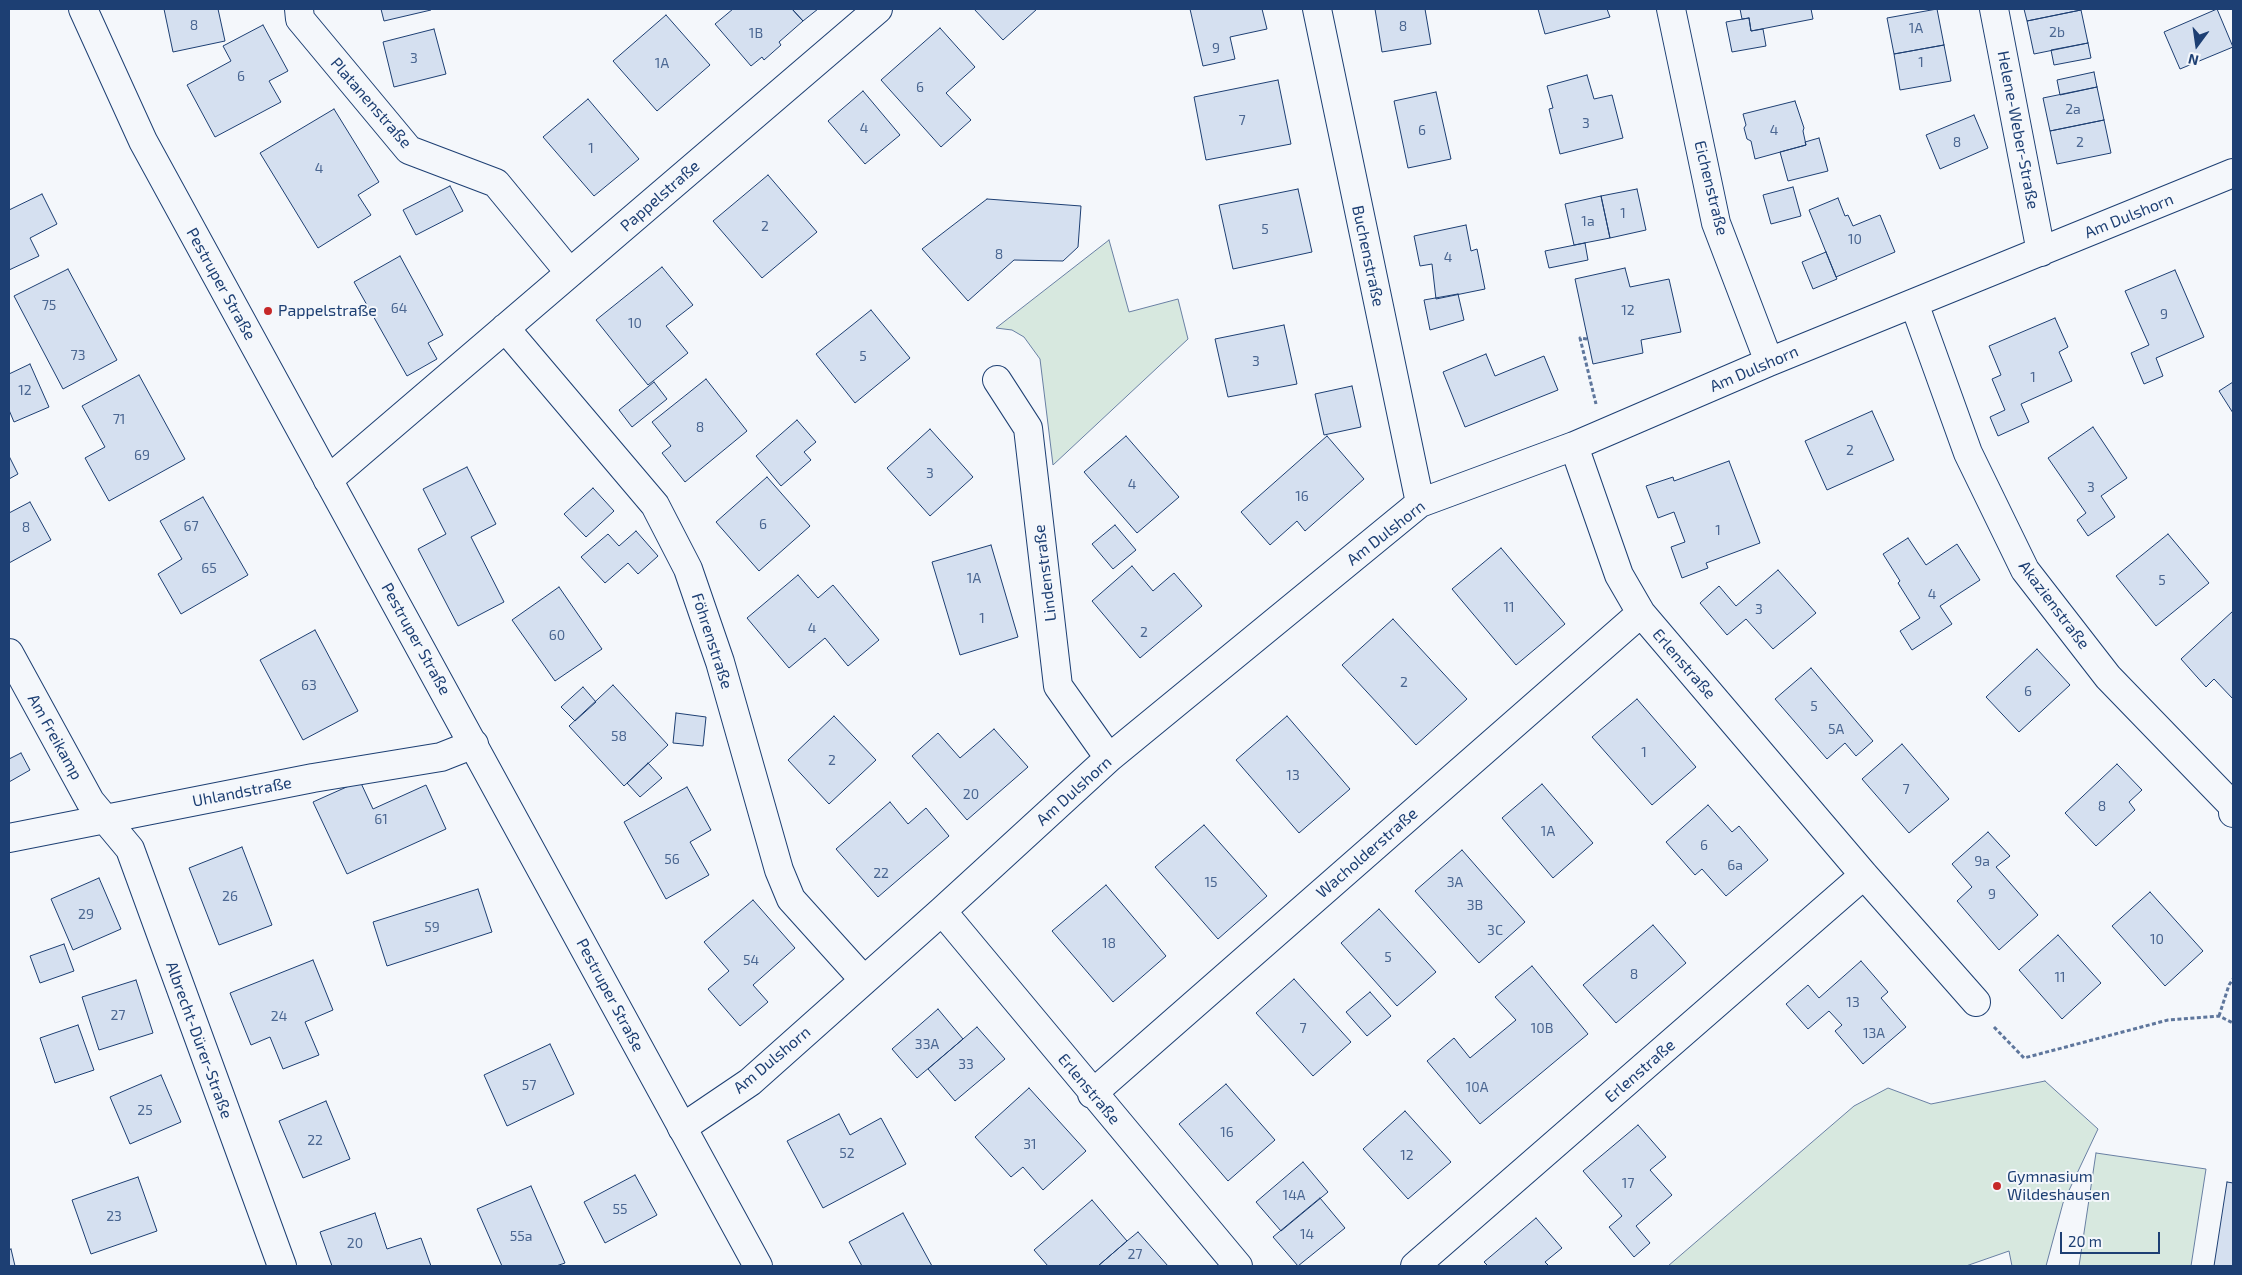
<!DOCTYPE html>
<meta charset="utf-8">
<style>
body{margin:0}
#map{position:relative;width:2242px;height:1275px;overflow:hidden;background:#f4f7fb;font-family:"Exo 2",sans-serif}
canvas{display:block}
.frame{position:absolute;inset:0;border:10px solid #1d3f73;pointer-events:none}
.north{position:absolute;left:2172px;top:20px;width:50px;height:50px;-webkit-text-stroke:4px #f4f7fb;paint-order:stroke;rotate:194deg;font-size:14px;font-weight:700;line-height:20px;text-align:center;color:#1d3f73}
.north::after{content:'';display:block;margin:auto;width:18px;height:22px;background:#1d3f73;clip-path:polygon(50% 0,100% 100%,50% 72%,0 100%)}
.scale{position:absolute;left:2060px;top:1232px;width:100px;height:22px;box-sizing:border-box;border:2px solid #1d3f73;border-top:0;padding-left:6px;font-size:15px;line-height:18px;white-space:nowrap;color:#1d3f73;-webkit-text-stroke:4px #f4f7fb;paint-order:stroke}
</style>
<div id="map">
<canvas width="2242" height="1275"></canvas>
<div class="frame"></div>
<div class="north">N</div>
<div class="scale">20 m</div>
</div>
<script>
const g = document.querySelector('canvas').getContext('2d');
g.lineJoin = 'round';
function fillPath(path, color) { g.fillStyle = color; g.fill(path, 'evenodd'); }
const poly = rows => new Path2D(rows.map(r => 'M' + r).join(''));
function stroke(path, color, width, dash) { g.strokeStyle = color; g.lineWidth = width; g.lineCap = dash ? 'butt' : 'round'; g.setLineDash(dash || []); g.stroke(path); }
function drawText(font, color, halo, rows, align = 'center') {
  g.font = font + ' "Exo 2",sans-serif'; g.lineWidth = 4; g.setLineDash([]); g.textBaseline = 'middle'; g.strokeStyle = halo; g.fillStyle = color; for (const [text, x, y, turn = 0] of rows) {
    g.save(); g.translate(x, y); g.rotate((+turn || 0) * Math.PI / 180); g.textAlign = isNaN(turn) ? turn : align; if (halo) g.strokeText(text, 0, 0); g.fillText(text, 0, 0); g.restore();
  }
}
const green = poly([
 [1109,240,1129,312,1178,299,1188,339,1053,465,1040,359,1024,337,1012,330,996,328,1109,240],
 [2045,1081,2098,1129,2063,1203,2046,1266,2012,1266,2009,1251,1966,1266,1668,1266,1854,1106,1888,1088,1931,1104,2045,1081],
 [2096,1153,2206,1169,2191,1266,2079,1266,2096,1153]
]);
const building = poly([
 [164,9,218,9,225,41,173,52,164,9],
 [381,9,431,9,431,10,384,21,381,9],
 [733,9,792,9,803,21,779,42,781,45,764,60,762,57,751,66,715,24,733,9],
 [792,9,818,9,803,21,792,9],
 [974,9,1037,9,1003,40,974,9],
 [1190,9,1262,9,1267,29,1230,37,1235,59,1203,66,1190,9],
 [1375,9,1425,9,1431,44,1382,52,1375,9],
 [1538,9,1607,9,1610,17,1545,34,1538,9],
 [1740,9,1811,9,1813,19,1751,31,1749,18,1742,19,1740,9],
 [1937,9,1944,45,1894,54,1887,18,1937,9],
 [2024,9,2080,9,2081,10,2027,21,2024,9],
 [2217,9,2233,47,2180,69,2164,32,2217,9],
 [2081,10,2088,43,2034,54,2027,21,2081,10],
 [666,15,710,65,657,111,613,61,666,15],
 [1749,18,1751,31,1763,29,1766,46,1732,52,1726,22,1749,18],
 [263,25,288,71,269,81,281,102,215,137,187,85,231,61,223,46,263,25],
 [940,28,975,67,946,93,971,120,941,147,881,80,940,28],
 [434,29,446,74,394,87,383,42,434,29],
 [2088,43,2091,58,2054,65,2051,50,2088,43],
 [1944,45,1951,81,1900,90,1894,54,1944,45],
 [2094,72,2097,87,2060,95,2057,80,2094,72],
 [1587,75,1594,99,1612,95,1623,138,1560,154,1549,109,1553,108,1547,86,1587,75],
 [1278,80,1291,144,1206,160,1194,97,1278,80],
 [2097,87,2104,120,2050,131,2043,98,2097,87],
 [863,91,900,135,865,164,828,121,863,91],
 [1436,92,1451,159,1408,168,1394,101,1436,92],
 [588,99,639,159,594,196,543,137,588,99],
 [1795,101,1804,128,1803,131,1806,145,1755,159,1751,141,1747,139,1744,128,1746,125,1743,114,1795,101],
 [334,109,379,182,358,195,371,215,318,248,260,153,334,109],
 [1974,115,1988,148,1940,169,1926,135,1974,115],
 [2104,120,2111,153,2057,164,2050,131,2104,120],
 [1819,138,1828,171,1788,181,1780,152,1806,145,1805,142,1819,138],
 [768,175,817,232,762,278,713,221,768,175],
 [450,186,463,211,416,235,403,210,450,186],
 [1793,187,1801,216,1771,224,1763,195,1793,187],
 [1298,189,1312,252,1233,269,1219,205,1298,189],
 [1637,189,1646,230,1610,238,1601,196,1637,189],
 [42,194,57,224,30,238,39,256,9,270,9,210,42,194],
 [1601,196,1610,238,1574,245,1565,204,1601,196],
 [1838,198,1845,216,1848,215,1853,226,1880,215,1895,252,1836,277,1809,210,1838,198],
 [987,199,1081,206,1078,247,1063,261,1014,260,968,301,922,249,987,199],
 [1466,225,1471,251,1477,249,1485,289,1436,299,1432,264,1420,266,1414,236,1466,225],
 [1585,243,1588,260,1549,268,1545,251,1585,243],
 [1826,252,1837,279,1813,289,1802,262,1826,252],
 [400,256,443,335,428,343,437,359,407,376,354,282,400,256],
 [662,267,693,305,666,326,688,353,648,385,596,320,662,267],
 [1625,268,1630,287,1669,279,1681,332,1641,340,1643,353,1593,364,1575,279,1625,268],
 [68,269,117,360,63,389,14,296,68,269],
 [2175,270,2204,337,2156,358,2163,376,2144,384,2131,353,2149,345,2125,291,2175,270],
 [1458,294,1464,320,1430,330,1424,300,1458,294],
 [871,310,910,358,855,403,816,354,871,310],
 [2055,318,2068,347,2059,352,2072,381,2021,404,2029,422,1998,436,1990,417,2005,410,1992,379,2001,375,1989,346,2055,318],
 [1284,325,1297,384,1228,397,1215,339,1284,325],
 [1486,354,1495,376,1544,356,1558,390,1465,427,1443,372,1486,354],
 [30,364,49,407,14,422,9,410,9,374,30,364],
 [139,375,185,459,109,501,85,458,105,447,82,406,139,375],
 [706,379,747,431,685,482,662,453,671,446,652,422,706,379],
 [654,382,667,399,632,427,619,410,654,382],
 [2233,382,2233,413,2219,391,2233,382],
 [1352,386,1361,427,1324,435,1315,394,1352,386],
 [1872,411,1894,460,1827,490,1805,441,1872,411],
 [797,420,816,442,804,452,811,460,781,486,756,456,797,420],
 [2093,427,2127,478,2101,496,2115,517,2088,536,2077,520,2086,513,2048,458,2093,427],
 [930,429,973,477,930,516,887,468,930,429],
 [1126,436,1179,497,1137,533,1084,472,1126,436],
 [1327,436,1364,479,1305,531,1297,521,1270,545,1241,512,1327,436],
 [9,456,18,474,9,479,9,456],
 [1729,461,1760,543,1706,563,1708,568,1682,578,1671,547,1685,542,1674,512,1658,518,1646,486,1673,477,1674,481,1729,461],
 [467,467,496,524,471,537,504,602,458,626,418,549,446,534,423,489,467,467],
 [767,477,810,526,759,571,716,522,767,477],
 [593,488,614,511,586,537,564,514,593,488],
 [203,497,248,575,181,614,158,574,182,559,160,521,203,497],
 [30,502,51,540,9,563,9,513,30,502],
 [1115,525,1136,550,1113,569,1092,544,1115,525],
 [636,531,658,556,638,574,628,563,605,583,581,557,608,534,619,546,636,531],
 [2168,534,2209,583,2156,626,2116,576,2168,534],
 [1908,538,1926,565,1957,544,1980,580,1940,606,1952,624,1912,650,1900,631,1920,618,1898,583,1900,581,1883,554,1908,538],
 [991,545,1018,637,960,655,932,562,991,545],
 [1501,548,1565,624,1516,665,1452,589,1501,548],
 [1132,566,1153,591,1174,573,1202,606,1140,658,1092,601,1132,566],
 [1778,570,1816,613,1773,649,1746,619,1727,635,1700,603,1719,586,1736,606,1778,570],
 [798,575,818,598,833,585,879,640,848,666,825,638,789,668,747,618,798,575],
 [559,587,602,649,555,681,512,620,559,587],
 [2233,611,2233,699,2214,679,2206,687,2181,659,2233,611],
 [1393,619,1467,699,1416,745,1342,665,1393,619],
 [315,630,358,711,303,740,260,660,315,630],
 [2037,649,2070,685,2019,732,1986,697,2037,649],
 [1811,668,1873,741,1856,756,1845,743,1827,759,1775,699,1811,668],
 [613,685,668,745,624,786,569,726,613,685],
 [583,687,596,702,575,721,561,707,583,687],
 [1637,699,1696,767,1652,805,1592,737,1637,699],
 [676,713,706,717,703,746,673,743,676,713],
 [834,716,876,760,829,804,788,760,834,716],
 [1287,716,1350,789,1299,833,1236,760,1287,716],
 [994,729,1028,767,967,820,912,756,938,733,960,758,994,729],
 [1902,744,1949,799,1909,833,1862,779,1902,744],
 [21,753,30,770,9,782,9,759,21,753],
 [648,763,662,778,640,797,627,783,648,763],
 [2117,764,2142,790,2129,802,2135,810,2096,846,2065,813,2117,764],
 [360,781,373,809,426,785,446,829,347,874,313,802,360,781],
 [1542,784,1593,843,1553,878,1502,818,1542,784],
 [687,787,711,830,690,842,709,875,666,899,624,822,687,787],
 [890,802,908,824,926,808,949,836,878,897,836,849,890,802],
 [1708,805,1732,832,1739,826,1768,860,1726,896,1702,869,1695,875,1666,842,1708,805],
 [1204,825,1267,896,1218,939,1155,867,1204,825],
 [1988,832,2010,856,1996,867,2038,915,1999,950,1957,901,1972,887,1952,864,1988,832],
 [242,847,272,925,219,945,189,868,242,847],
 [1462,850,1525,922,1479,963,1415,891,1462,850],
 [99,878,121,929,73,950,51,899,99,878],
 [1106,885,1166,956,1113,1002,1052,931,1106,885],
 [478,889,492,932,387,966,373,922,478,889],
 [2150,892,2203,951,2165,986,2112,926,2150,892],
 [753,900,795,948,753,985,768,1002,740,1026,708,989,729,971,704,942,753,900],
 [1379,909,1436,972,1397,1006,1341,943,1379,909],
 [1653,925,1686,963,1616,1023,1583,985,1653,925],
 [2058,935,2101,983,2062,1019,2019,970,2058,935],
 [64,944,74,971,40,983,30,956,64,944],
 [313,960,333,1010,305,1022,319,1055,283,1069,270,1037,251,1045,230,993,313,960],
 [1861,961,1888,992,1881,998,1906,1027,1863,1064,1835,1031,1842,1025,1829,1011,1808,1029,1786,1004,1808,985,1819,998,1861,961],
 [1532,966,1588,1034,1480,1124,1427,1061,1454,1038,1470,1058,1516,1020,1495,997,1532,966],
 [1294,979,1351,1042,1313,1076,1256,1013,1294,979],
 [136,980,153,1033,99,1050,82,997,136,980],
 [1370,992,1391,1016,1367,1036,1346,1012,1370,992],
 [938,1009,963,1039,917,1078,892,1049,938,1009],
 [78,1025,94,1070,55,1083,40,1038,78,1025],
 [977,1027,1005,1059,955,1101,928,1069,977,1027],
 [550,1044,574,1094,507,1126,484,1075,550,1044],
 [161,1075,181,1122,130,1144,110,1097,161,1075],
 [1226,1084,1275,1140,1228,1181,1179,1124,1226,1084],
 [1029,1088,1086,1151,1043,1190,1023,1167,1011,1177,975,1137,1029,1088],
 [326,1101,350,1159,303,1178,279,1121,326,1101],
 [1405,1111,1451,1162,1408,1199,1363,1149,1405,1111],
 [839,1114,850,1135,881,1118,906,1164,823,1208,787,1141,839,1114],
 [1638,1125,1666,1157,1650,1170,1672,1195,1636,1226,1650,1243,1634,1257,1609,1227,1622,1216,1583,1171,1638,1125],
 [1303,1162,1328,1192,1281,1231,1256,1202,1303,1162],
 [635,1175,657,1215,605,1243,584,1202,635,1175],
 [138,1177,157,1231,91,1254,72,1200,138,1177],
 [2227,1182,2233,1183,2233,1266,2214,1266,2227,1182],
 [531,1186,565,1263,556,1266,502,1266,477,1209,531,1186],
 [1320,1198,1345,1228,1298,1266,1273,1237,1320,1198],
 [1092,1200,1127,1241,1098,1266,1048,1266,1034,1250,1092,1200],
 [375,1213,387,1249,421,1238,431,1266,332,1266,320,1232,375,1213],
 [903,1213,932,1266,862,1266,849,1242,903,1213],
 [1536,1218,1562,1248,1545,1262,1549,1266,1488,1266,1484,1262,1536,1218],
 [1138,1232,1168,1266,1098,1266,1127,1241,1138,1232],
 [11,1249,15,1266,9,1266,9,1250,11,1249]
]);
const path = poly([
 [1587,339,1580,338,1596,404],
 [2219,1016,2229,985,2233,979],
 [1994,1027,2024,1058,2168,1020,2219,1016,2233,1023]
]);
const minor = poly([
 [299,9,300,19,409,150,496,183,570,273],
 [1317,9,1420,503],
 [1671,9,1716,223,1769,362],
 [1994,9,2041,252],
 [1914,303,1968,453,2025,570,2108,677,2233,806,2233,813],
 [505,328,655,505,688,569,720,662,779,870,791,899,864,980],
 [997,380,1028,428,1058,686,1109,758],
 [1574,446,1619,575,1641,613,1864,875,1976,1002],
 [328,480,878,9],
 [9,653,90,801,130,849,282,1266],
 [9,838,313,778,441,757,474,744],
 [942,911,1238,1266],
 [1092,1094,1641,613],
 [682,1128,750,1082,942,911,1109,758,1420,503,1574,446,1769,362,2233,173],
 [1415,1266,1864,875]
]);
const tertiary = poly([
 [83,9,143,141,758,1266]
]);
const markers = [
 [268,311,5,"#c62828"],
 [1997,1186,5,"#c62828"]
];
const numberNames = [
 ["8",194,25],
 ["8",1403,26],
 ["1A",1916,28],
 ["2b",2057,32],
 ["1B",756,33],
 ["9",1216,48],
 ["3",414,58],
 ["1",1921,62],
 ["1A",662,63],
 ["6",241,76],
 ["6",920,87],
 ["2a",2073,109],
 ["7",1242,120],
 ["3",1586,123],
 ["4",864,128],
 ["6",1422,130],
 ["4",1774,130],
 ["8",1957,142],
 ["2",2080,142],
 ["1",591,148],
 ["4",319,168],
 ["1",1623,213],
 ["1a",1588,221],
 ["2",765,226],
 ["5",1265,229],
 ["10",1855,239],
 ["8",999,254],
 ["4",1448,257],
 ["75",49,305],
 ["64",399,308],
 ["12",1628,310],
 ["9",2164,314],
 ["10",635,323],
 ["73",78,355],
 ["5",863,356],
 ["3",1256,361],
 ["1",2033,377],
 ["12",25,390],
 ["71",119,419],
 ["8",700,427],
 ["2",1850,450],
 ["69",142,455],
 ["3",930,473],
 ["4",1132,484],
 ["3",2091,487],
 ["16",1302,496],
 ["6",763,524],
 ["67",191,526],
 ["8",26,527],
 ["1",1718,530],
 ["65",209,568],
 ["1A",974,578],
 ["5",2162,580],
 ["4",1932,594],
 ["11",1509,607],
 ["3",1759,609],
 ["1",982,618],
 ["4",812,628],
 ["2",1144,632],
 ["60",557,635],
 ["2",1404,682],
 ["63",309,685],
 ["6",2028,691],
 ["5",1814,706],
 ["5A",1836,729],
 ["58",619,736],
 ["1",1644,752],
 ["2",832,760],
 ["13",1293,775],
 ["7",1906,789],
 ["20",971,794],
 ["8",2102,806],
 ["61",381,819],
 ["1A",1548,831],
 ["6",1704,845],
 ["56",672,859],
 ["9a",1982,861],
 ["6a",1735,865],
 ["22",881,873],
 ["15",1211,882],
 ["3A",1455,882],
 ["9",1992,894],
 ["26",230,896],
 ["3B",1475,905],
 ["29",86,914],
 ["59",432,927],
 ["3C",1495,930],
 ["10",2157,939],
 ["18",1109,943],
 ["5",1388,957],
 ["54",751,960],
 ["8",1634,974],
 ["11",2060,977],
 ["13",1853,1002],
 ["27",118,1015],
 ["24",279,1016],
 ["7",1303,1028],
 ["10B",1542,1028],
 ["13A",1874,1033],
 ["33A",927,1044],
 ["33",966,1064],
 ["57",529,1085],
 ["10A",1477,1087],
 ["25",145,1110],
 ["16",1227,1132],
 ["22",315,1140],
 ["31",1030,1144],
 ["52",847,1153],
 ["12",1407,1155],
 ["17",1628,1183],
 ["14A",1294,1195],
 ["55",620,1209],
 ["23",114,1216],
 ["14",1307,1234],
 ["55a",521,1236],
 ["20",355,1243],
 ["27",1135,1254]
];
const streetNames = [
 ["Platanenstraße",371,103,49],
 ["Helene-Weber-Straße",2018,130,79],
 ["Eichenstraße",1711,188,76],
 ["Pappelstraße",660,196,-41],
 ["Am Dulshorn",2129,216,-22],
 ["Buchenstraße",1368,256,78],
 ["Pestruper Straße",221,284,61],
 ["Am Dulshorn",1754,369,-23],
 ["Am Dulshorn",1386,533,-38],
 ["Lindenstraße",1045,573,-97],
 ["Akazienstraße",2054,605,53],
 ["Pestruper Straße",416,639,61],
 ["Föhrenstraße",712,641,72],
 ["Erlenstraße",1684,664,49],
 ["Am Freikamp",55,737,61],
 ["Am Dulshorn",1074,791,-42],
 ["Uhlandstraße",242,792,-11],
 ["Wacholderstraße",1367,853,-41],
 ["Pestruper Straße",610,995,62],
 ["Albrecht-Dürer-Straße",199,1040,70],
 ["Am Dulshorn",772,1060,-40],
 ["Erlenstraße",1640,1071,-41],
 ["Erlenstraße",1089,1089,50]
];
const poiNames = [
 ["Pappelstraße",278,311],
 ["Gymnasium",2007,1177],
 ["Wildeshausen",2007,1195]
];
fillPath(green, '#d7e8df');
stroke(green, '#687fa3', 1);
fillPath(building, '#d5e0f0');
stroke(building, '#1d3f73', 1);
stroke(minor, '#1d3f73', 30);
stroke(tertiary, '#1d3f73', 30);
stroke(path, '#5e769c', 3, [4, 2.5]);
stroke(minor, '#f4f7fb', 28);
stroke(tertiary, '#f4f7fb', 28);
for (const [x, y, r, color] of markers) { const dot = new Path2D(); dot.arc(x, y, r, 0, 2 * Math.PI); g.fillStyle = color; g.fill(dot); stroke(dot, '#f4f7fb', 2); }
drawText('14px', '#4b6792', null, numberNames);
drawText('16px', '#1d3f73', '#f4f7fb', streetNames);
drawText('16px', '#1d3f73', '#f4f7fb', poiNames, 'left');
</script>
